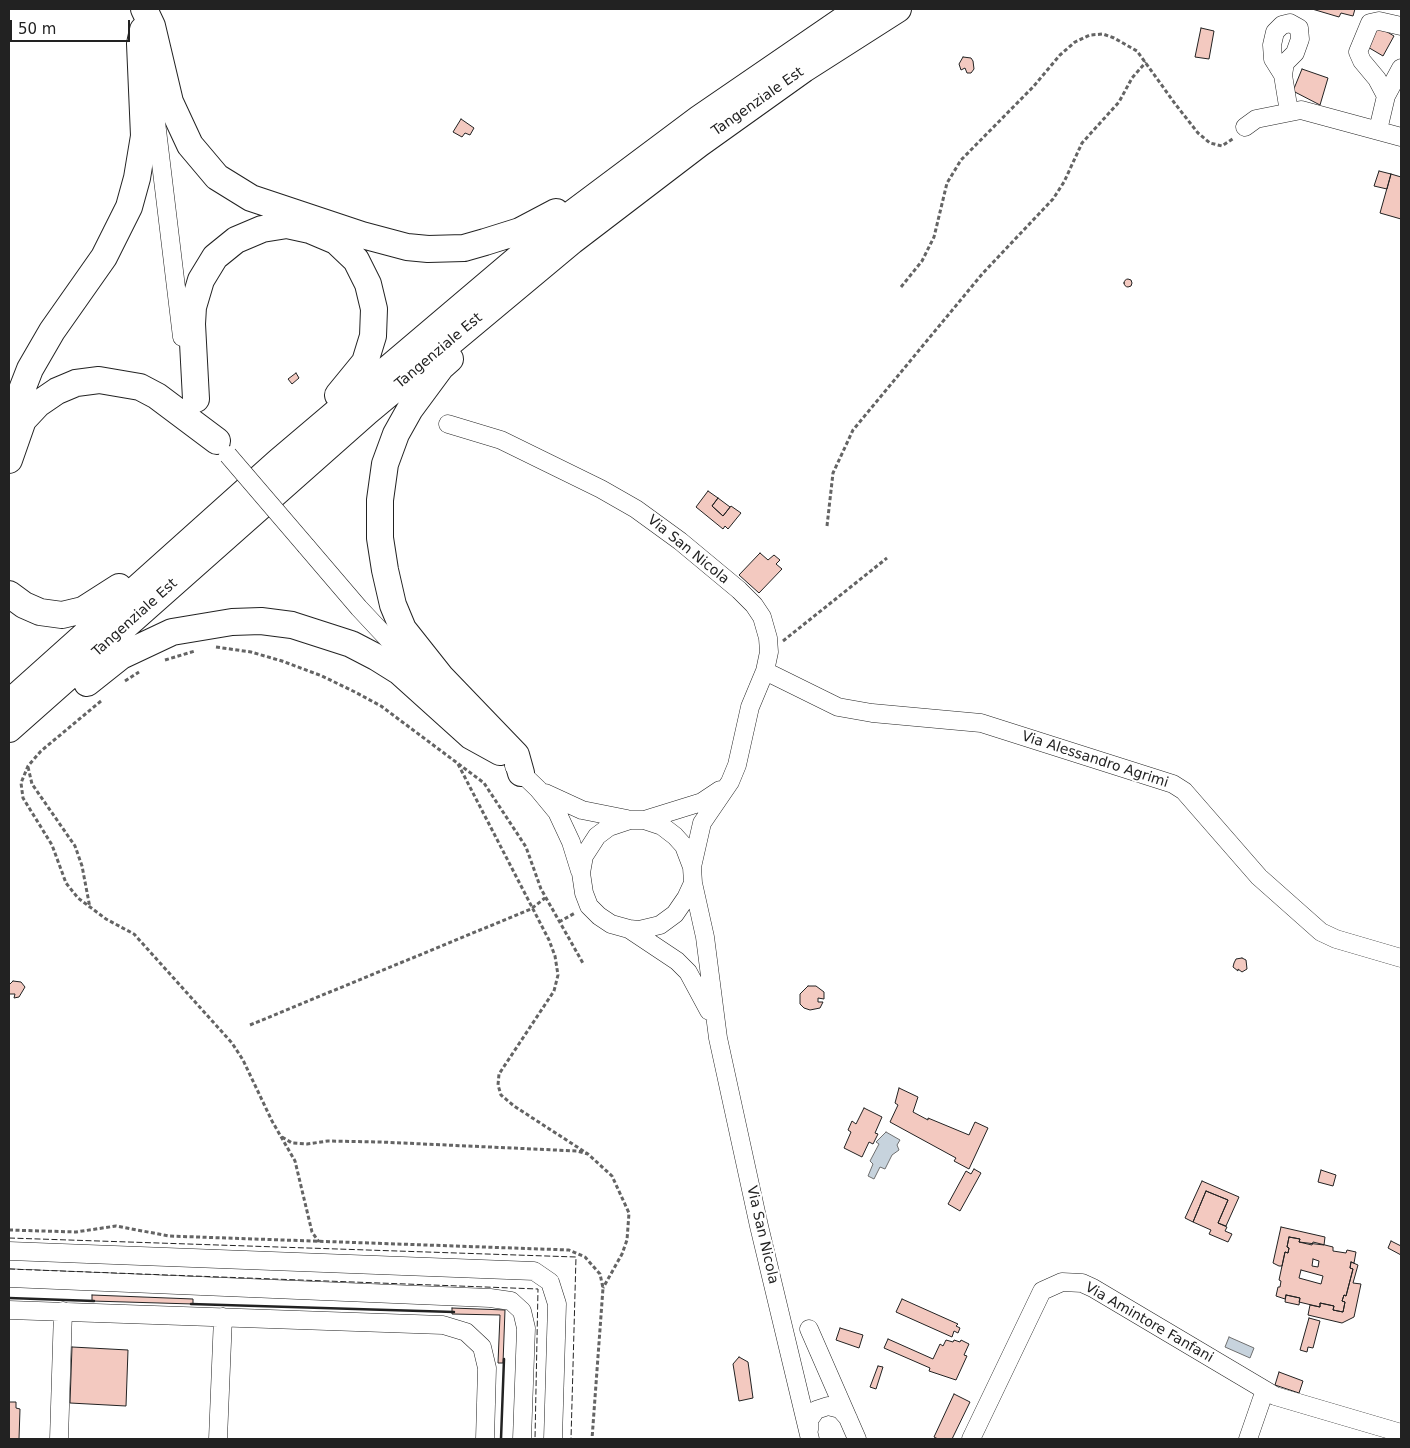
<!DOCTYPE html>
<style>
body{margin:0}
#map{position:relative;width:1410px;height:1448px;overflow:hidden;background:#fff;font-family:"DejaVu Sans",sans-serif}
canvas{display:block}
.frame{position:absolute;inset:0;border:10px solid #222;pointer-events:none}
.scale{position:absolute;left:10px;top:20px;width:120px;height:22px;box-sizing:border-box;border:2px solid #222;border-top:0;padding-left:6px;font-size:15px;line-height:18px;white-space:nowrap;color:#222;-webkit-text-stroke:4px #fff;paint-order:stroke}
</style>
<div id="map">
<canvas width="1410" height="1448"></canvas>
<div class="frame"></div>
<div class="scale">50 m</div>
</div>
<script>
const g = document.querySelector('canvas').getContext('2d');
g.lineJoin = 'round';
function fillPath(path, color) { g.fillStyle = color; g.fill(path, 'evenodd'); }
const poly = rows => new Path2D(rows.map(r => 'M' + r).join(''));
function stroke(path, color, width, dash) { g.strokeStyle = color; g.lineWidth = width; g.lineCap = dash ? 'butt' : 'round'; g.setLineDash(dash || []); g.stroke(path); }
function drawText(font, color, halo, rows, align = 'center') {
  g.font = font + ' "DejaVu Sans",sans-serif'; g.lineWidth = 4; g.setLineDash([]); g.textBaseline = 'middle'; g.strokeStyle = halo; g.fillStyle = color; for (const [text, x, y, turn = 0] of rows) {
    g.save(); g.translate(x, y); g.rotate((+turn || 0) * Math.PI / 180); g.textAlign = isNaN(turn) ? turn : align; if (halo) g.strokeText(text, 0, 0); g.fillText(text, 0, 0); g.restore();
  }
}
const water = poly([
 [886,1132,900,1140,897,1145,899,1150,892,1155,885,1169,880,1167,874,1179,868,1176,873,1164,870,1161,879,1144,876,1142,886,1132],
 [1229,1337,1254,1348,1250,1358,1225,1347,1229,1337]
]);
const building = poly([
 [1312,9,1355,9,1353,16,1341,13,1339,17,1312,9],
 [1377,26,1394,36,1383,56,1366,46,1377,26],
 [1201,28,1214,31,1209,59,1195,57,1201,28],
 [963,57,971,58,973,61,974,69,971,73,967,73,965,68,961,70,959,64,963,57],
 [1302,69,1328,78,1320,105,1293,91,1302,69],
 [461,119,474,128,470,135,465,133,462,137,453,132,461,119],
 [1379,171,1391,174,1387,189,1374,186,1379,171],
 [1391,174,1401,177,1401,219,1380,213,1391,174],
 '1124 283a4 4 0 1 1 8 0a4 4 0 1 1-8 0Z',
 [296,373,299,378,292,384,288,379,296,373],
 [708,491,718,498,712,506,723,516,731,506,741,513,728,529,725,526,723,529,696,507,708,491],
 [718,498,730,507,723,516,712,506,718,498],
 [760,553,768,560,774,555,780,560,776,564,782,569,759,593,739,575,760,553],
 [1242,958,1246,960,1247,969,1242,972,1238,969,1238,971,1233,967,1234,963,1236,959,1242,958],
 [13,981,21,982,25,987,19,997,14,998,15,994,9,994,9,985,13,981],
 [808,986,816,986,824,992,824,999,818,998,818,1002,823,1002,820,1008,810,1010,804,1008,800,1004,800,994,808,986],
 [899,1088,918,1097,913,1112,928,1120,928,1118,969,1135,975,1122,988,1128,969,1169,954,1161,956,1158,890,1122,898,1105,895,1103,899,1088],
 [864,1108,882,1117,875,1133,878,1134,873,1144,869,1142,862,1157,844,1148,851,1132,848,1130,852,1121,856,1124,864,1108],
 [974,1169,981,1173,960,1211,948,1204,966,1171,971,1174,974,1169],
 [1321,1170,1336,1175,1333,1186,1318,1182,1321,1170],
 [1202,1181,1239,1197,1226,1226,1218,1223,1228,1200,1206,1191,1193,1222,1185,1218,1202,1181],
 [1206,1191,1228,1200,1218,1223,1227,1227,1225,1231,1232,1234,1228,1242,1209,1234,1211,1230,1193,1222,1206,1191],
 [1281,1227,1325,1237,1324,1245,1299,1242,1300,1239,1289,1237,1287,1247,1289,1248,1288,1253,1285,1252,1282,1266,1279,1266,1273,1263,1281,1227],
 [1289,1237,1300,1239,1299,1242,1312,1245,1313,1242,1333,1247,1333,1251,1346,1253,1347,1250,1356,1252,1354,1263,1351,1262,1350,1268,1353,1269,1346,1296,1344,1295,1342,1301,1345,1302,1343,1312,1333,1310,1334,1306,1320,1303,1320,1307,1299,1302,1300,1298,1286,1295,1285,1299,1276,1296,1278,1287,1280,1287,1281,1281,1279,1280,1285,1252,1288,1253,1289,1248,1287,1247,1289,1237],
 [1313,1259,1319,1261,1318,1267,1312,1266,1313,1259],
 [1301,1270,1323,1276,1321,1284,1299,1278,1301,1270],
 [1391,1241,1401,1246,1401,1255,1388,1248,1391,1241],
 [1351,1262,1358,1265,1353,1283,1361,1284,1354,1317,1342,1323,1308,1315,1310,1305,1320,1307,1320,1303,1334,1306,1333,1310,1343,1312,1345,1302,1342,1301,1344,1295,1346,1296,1353,1269,1350,1268,1351,1262],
 [92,1295,193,1299,193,1304,92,1301,92,1295],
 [1286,1295,1300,1298,1299,1305,1285,1302,1286,1295],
 [902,1299,958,1324,956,1326,960,1328,958,1333,954,1331,952,1337,896,1312,902,1299],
 [452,1308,505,1310,503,1363,498,1363,500,1315,452,1314,452,1308],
 [1309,1318,1320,1321,1313,1348,1308,1347,1307,1352,1300,1350,1309,1318],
 [840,1328,863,1335,859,1348,836,1340,840,1328],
 [888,1339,933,1359,940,1344,943,1346,946,1340,953,1342,954,1340,960,1342,961,1340,969,1344,964,1355,967,1356,956,1380,929,1371,930,1368,884,1348,888,1339],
 [72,1347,128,1350,126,1406,70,1403,72,1347],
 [739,1357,748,1362,753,1398,739,1401,733,1364,739,1357],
 [878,1366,883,1367,876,1389,870,1387,878,1366],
 [1279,1372,1303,1381,1299,1393,1275,1385,1279,1372],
 [954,1394,970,1402,952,1439,938,1439,934,1437,954,1394],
 [9,1402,16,1402,16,1408,20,1409,19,1439,9,1439,9,1402]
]);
const path = poly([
 [901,287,922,261,934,237,947,183,961,160,1033,87,1060,55,1075,42,1090,35,1103,34,1114,38,1137,51,1176,105,1198,133,1210,143,1222,146,1234,138],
 [827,526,833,473,853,430,983,273,1053,199,1064,182,1082,143,1119,102,1132,78,1146,62],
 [783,641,887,558],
 [216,647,251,652,282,661,322,676,355,692,381,706,484,783,526,847,541,889,584,965],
 [165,660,195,651],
 [125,681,139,672],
 [101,701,41,751,28,766,21,783,23,798,52,845,66,883,78,898,106,919,134,934,232,1043,243,1060,272,1121,295,1161,312,1232,319,1242],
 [458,764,549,940,555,956,558,975,554,991,499,1074,498,1085,501,1095,514,1106,588,1154],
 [28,767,32,784,75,846,82,866,90,908],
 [559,922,575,913],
 [250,1025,531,909,545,898],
 [282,1137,292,1143,307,1144,328,1141,380,1142,577,1151,588,1154,612,1176,629,1213,627,1240,622,1254,603,1288],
 [9,1230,76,1232,116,1226,169,1236,569,1250,585,1257,600,1274,603,1288,592,1439]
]);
const minor = poly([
 [1283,75,1273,59,1272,45,1275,32,1282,25,1290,23,1299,28,1300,39,1295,53,1285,63,1283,75,1289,112],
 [1386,96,1377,79,1362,61,1358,52,1370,23,1379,21,1401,26],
 [153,97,182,337],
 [1245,127,1256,119,1301,110,1401,137],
 [1378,130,1386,96,1401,68],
 [448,424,501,440,601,489,636,509,680,541,739,590,754,605,762,617,768,638,769,652,765,671,750,707,737,765,730,782,702,823,692,867],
 [306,546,359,608,433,687],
 [765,671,838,707,872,713,981,723,1173,784,1184,791,1259,877,1321,932,1336,939,1401,958],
 [514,766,538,789,557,812,571,842,580,871],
 [545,793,582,810,627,819],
 [644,820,702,802,720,790],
 [693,883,705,937,718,1038,759,1226,810,1439],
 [629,929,639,930,660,925,675,914,686,898,693,883,692,867,684,846,675,836,662,826,644,820,630,820,609,827,597,836,584,856,581,873,584,893,589,906,599,916,611,924,629,929,677,961,688,972,709,1011],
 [9,1251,534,1271,550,1282,557,1304,553,1439],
 [9,1278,490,1298,511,1301,522,1311,526,1328,522,1439],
 [9,1310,443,1325,466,1332,482,1347,487,1368,485,1439],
 [809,1329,857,1439],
 [809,1430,809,1420,816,1410,828,1406,840,1409,848,1418],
 [59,1439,63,1311],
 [218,1439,223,1317],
 [971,1439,1042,1291,1062,1282,1082,1283,1093,1288,1275,1396,1401,1433],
 [1248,1439,1265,1390]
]);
const highway = poly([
 [144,9,152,26,170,102,190,145,217,177,251,198,362,235,407,247,428,249,464,248,485,242,520,231,556,212],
 [450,359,441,367,410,409,396,434,385,464,380,500,380,538,385,570,393,605,403,629,441,677,516,755,521,773],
 [196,399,192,324,193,307,201,280,215,257,236,240,262,229,287,225,310,230,336,241,356,260,368,284,374,309,373,336,365,362,338,395],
 [9,423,30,369,52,331,104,257,129,207,137,178,144,136,140,44,143,30],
 [9,460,23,420,38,404,57,391,76,383,99,380,140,387,157,396,217,441],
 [9,594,24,605,40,612,62,615,83,610,119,587],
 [87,683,121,656,172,632,232,622,261,621,292,625,351,644,376,657,400,672,471,736,500,752],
 [9,703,278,462,561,222,700,118,859,9],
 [9,729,367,412,572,241,699,144,804,69,898,9]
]);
const minorBridge = poly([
 [228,455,306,546]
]);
const fence = poly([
 [9,1238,576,1257,571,1439],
 [9,1269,538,1289,535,1439]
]);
const wall = poly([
 [9,1298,94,1301],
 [191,1304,454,1312],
 [501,1439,504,1359]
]);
const streetNames = [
 ["Tangenziale Est",758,102,-35],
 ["Tangenziale Est",439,351,-40],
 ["Via San Nicola",688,550,39],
 ["Tangenziale Est",135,618,-42],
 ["Via Alessandro Agrimi",1095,760,18],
 ["Via San Nicola",762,1235,77],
 ["Via Amintore Fanfani",1149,1323,30]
];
fillPath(water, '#c7d3dd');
stroke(water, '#6f6f6f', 1);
fillPath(building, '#f3c9c0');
stroke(building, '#222', 1);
stroke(minor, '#222', 19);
stroke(highway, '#222', 28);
stroke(path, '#646464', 3, [4, 2.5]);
stroke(minor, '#fff', 18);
stroke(highway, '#fff', 26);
stroke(minorBridge, '#222', 19, []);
stroke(minorBridge, '#fff', 18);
stroke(fence, '#222', 1, [6, 2.5]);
stroke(wall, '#222', 2.5);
drawText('14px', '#222', '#fff', streetNames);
</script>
